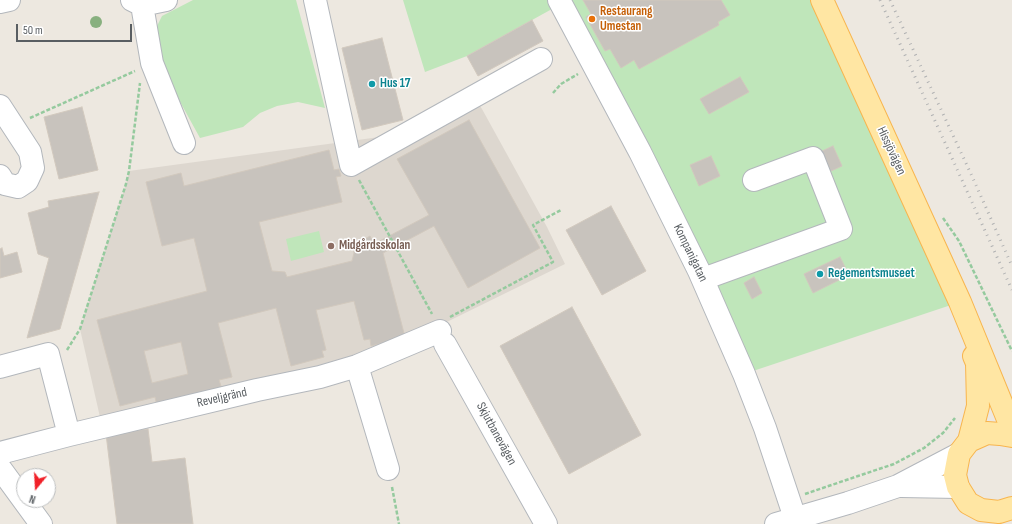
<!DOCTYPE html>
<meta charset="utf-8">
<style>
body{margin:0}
#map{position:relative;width:1012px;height:524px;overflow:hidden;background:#ede8e0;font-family:"Sofia Sans Condensed",sans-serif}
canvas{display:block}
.north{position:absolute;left:16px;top:468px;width:40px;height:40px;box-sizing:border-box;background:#fff;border:1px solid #bdbfc0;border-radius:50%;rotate:198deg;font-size:11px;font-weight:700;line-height:16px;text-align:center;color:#595e62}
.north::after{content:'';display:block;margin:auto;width:14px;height:18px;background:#f12129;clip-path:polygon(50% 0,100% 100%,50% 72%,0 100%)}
.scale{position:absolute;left:16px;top:24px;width:116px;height:18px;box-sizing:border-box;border:2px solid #595e62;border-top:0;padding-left:5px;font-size:12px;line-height:14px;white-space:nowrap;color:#595e62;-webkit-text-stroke:3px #fff;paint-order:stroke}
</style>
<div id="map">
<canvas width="1012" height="524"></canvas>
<div class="north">N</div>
<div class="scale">50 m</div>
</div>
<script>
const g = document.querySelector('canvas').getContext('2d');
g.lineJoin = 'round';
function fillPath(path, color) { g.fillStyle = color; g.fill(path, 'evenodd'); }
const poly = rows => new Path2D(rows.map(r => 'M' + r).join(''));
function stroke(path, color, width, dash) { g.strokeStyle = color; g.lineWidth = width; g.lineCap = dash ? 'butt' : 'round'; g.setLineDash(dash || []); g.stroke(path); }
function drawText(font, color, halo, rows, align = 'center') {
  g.font = font + ' "Sofia Sans Condensed",sans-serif'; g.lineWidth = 3; g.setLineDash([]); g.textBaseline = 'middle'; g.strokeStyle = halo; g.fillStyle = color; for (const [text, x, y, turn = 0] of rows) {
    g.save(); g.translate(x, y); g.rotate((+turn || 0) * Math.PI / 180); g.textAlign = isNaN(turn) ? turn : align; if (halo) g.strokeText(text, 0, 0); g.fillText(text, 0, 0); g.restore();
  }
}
const education = poly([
 [474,97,482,109,547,227,565,264,357,366,102,426,80,329,126,184,129,171,409,133]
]);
const green = poly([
 [193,0,296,0,325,108,298,102,277,106,260,113,243,127,200,138,173,89,151,38,162,16],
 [403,0,822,0,960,302,744,374,561,4,467,56,425,72],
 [319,231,324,252,291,261,286,239]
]);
const building = poly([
 [583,0,721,0,730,15,718,22,719,25,639,69,634,60,621,68,610,49,605,51,586,17,591,14,583,0],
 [532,20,543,41,478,76,467,56,532,20],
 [382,38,403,120,362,130,342,48,382,38],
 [740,77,749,92,709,114,700,99,740,77],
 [82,107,98,170,59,179,44,117,82,107],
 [469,120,540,248,468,288,434,226,383,253,405,337,371,346,370,339,364,340,354,301,316,310,326,350,322,351,324,357,291,366,276,308,218,323,232,377,219,380,222,389,157,406,155,397,120,406,97,320,207,291,194,238,162,246,146,182,181,173,184,186,329,150,334,170,339,169,341,176,336,177,342,202,259,222,272,271,285,272,287,277,352,261,354,253,353,246,370,236,374,244,429,215,397,159,469,120],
 [181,342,188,374,152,383,144,351,181,342],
 [833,146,842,166,829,172,820,152,833,146],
 [711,156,720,176,699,186,690,165,711,156],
 [99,192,60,329,27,338,49,258,38,254,28,213,49,207,48,201,99,192],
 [611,206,646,271,602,295,566,230,611,206],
 [2,248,4,256,17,252,22,272,0,278,0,249,2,248],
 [840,257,849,275,813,293,804,274,840,257],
 [754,277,762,293,752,299,744,283,754,277],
 [572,307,641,435,569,474,500,346,572,307],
 [148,429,152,462,185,458,193,524,117,524,106,434,148,429]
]);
const path = poly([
 [553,93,561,84,578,74],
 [30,118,135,71],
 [359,180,432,314],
 [943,218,959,241,1012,351],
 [450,317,553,262,533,225,561,210],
 [67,350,80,329,126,184,129,171,140,83],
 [392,487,399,524],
 [805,494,858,476,894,464,924,448,943,433,955,418]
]);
const minor = poly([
 [132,0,142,5,166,0],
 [315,0,351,165,541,59],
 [559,0,640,152,699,271,744,374,765,428,797,524],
 [0,2,9,0],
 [142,5,152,63,184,143],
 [0,106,30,152,33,168,27,181,18,187,5,184,0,176],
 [703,279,841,229,813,158,754,180],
 [445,344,546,524],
 [357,366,388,469],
 [0,367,48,354,69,435],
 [0,453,69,435,257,390,320,377,357,366,440,331],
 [0,468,41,524],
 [901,486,958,487],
 [776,524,848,503,898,486,959,454]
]);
const major = poly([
 [822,0,960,302,1012,429],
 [1012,436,1000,434,987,433,969,441,959,454,955,475,958,487,968,503,981,510,999,512,1012,508],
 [969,441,978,406,977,363,974,356]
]);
const rail = poly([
 [880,0,1012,290],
 [890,0,971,174,1012,266]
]);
const trees = [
 [96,22]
];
const markers = [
 [592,19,4,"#e8710a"],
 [372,84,4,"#0f9aa8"],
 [331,246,4,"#8d6e63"],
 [820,274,4,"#0f9aa8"]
];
const foodNames = [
 ["Restaurang",600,12],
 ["Umestan",600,27]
];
const cultureNames = [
 ["Hus 17",380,84],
 ["Regementsmuseet",828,274]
];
const streetNames = [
 ["Hissjövägen",891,151,65],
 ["Kompanigatan",690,253,64],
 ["Reveljgränd",222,398,-13],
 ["Skjutbanevägen",496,434,61]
];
const educationNames = [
 ["Midgårdsskolan",339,246]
];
fillPath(education, '#ddd7cf');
fillPath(green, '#bfe6ba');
fillPath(building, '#c8c3bd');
stroke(building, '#d2c9be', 1);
stroke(minor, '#b3b7bc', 24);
stroke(major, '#f8b54e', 24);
stroke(path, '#95ca9e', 2.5, [4, 2]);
stroke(minor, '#fff', 22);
stroke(major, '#ffe6a3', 22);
stroke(rail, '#b0b1b2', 3, [1, 5]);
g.fillStyle = '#88b07f';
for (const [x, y] of trees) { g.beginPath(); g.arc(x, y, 6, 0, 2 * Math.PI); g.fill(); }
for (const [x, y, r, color] of markers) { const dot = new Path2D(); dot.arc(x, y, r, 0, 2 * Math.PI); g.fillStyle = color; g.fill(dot); stroke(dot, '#fff', 1.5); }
drawText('bold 13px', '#c56008', '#fff', foodNames, 'left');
drawText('bold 13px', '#0d838f', '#fff', cultureNames, 'left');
drawText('13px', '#595e62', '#fff', streetNames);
drawText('bold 13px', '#785e54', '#fff', educationNames, 'left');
</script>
